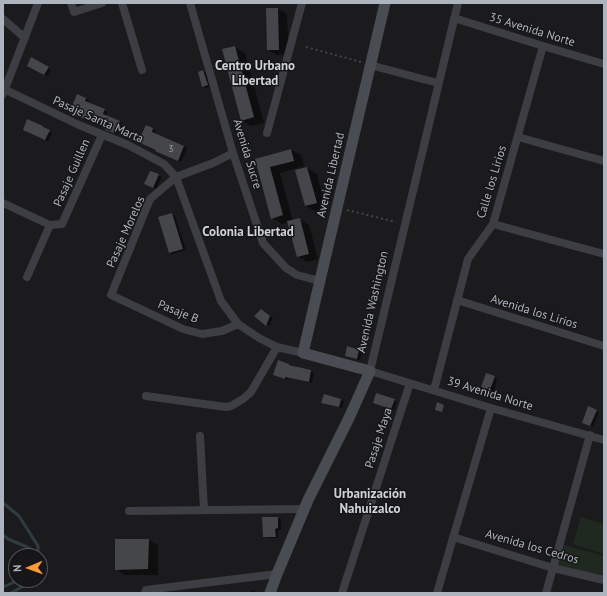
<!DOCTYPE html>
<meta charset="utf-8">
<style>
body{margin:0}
#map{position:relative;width:607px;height:596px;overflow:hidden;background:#1b1b1d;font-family:"PT Sans",sans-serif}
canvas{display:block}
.frame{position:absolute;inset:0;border:4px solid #adb4bd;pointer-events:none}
.north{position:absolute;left:8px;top:548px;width:40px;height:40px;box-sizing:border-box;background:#161618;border:1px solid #52555a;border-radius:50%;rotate:268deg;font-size:11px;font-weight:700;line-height:16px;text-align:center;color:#adb4bd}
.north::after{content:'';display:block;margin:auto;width:14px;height:18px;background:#fb9b35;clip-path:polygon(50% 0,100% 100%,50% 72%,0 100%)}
</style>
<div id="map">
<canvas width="607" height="596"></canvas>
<div class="frame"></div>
<div class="north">N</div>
</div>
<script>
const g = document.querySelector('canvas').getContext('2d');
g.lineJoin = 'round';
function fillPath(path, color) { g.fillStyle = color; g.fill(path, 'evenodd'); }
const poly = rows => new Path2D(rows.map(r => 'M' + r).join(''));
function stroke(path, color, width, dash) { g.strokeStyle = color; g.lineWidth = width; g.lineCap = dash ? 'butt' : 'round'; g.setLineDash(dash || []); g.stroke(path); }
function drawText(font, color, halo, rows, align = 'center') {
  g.font = font + ' "PT Sans",sans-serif'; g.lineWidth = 3; g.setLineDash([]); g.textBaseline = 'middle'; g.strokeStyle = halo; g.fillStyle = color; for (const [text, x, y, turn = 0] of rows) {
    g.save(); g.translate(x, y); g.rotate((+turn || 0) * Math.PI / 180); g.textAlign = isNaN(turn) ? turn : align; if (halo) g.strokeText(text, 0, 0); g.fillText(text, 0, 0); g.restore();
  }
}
const green = poly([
 [581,517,604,524,604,554,573,544],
 [560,544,604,556,604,576,554,564]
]);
const shadow = poly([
 [278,9,287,14,289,55,277,55,268,50],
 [235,47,245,53,264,123,251,126,242,120],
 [32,59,51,69,48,76,28,66],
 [203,71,206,72,210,87,206,88,203,86,199,72],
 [78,95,89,100,88,102,107,112,106,116,122,123,117,134,109,131],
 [146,126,156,131,154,135,187,148,181,162,142,143],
 [43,127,52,133,48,141,27,132],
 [291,150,301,155,304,166,280,173,293,221,299,219,309,225,318,259,308,262,298,257,288,222,282,224,272,218,256,159],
 [307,168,317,174,326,208,315,211,305,206],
 [150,172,162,177,156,189,148,185],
 [172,214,175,216,186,250,172,254,170,253],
 [264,312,273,318,269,326,256,316],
 [359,351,362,352,360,360,349,357],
 [289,364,314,373,312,383,288,378,288,380,274,375],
 [495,377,497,379,494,391,486,389],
 [324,396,344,401,342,408,323,403],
 [394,400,397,402,394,410,377,404],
 [596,411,599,412,593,427,583,423],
 [278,518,281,519,281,530,278,531,278,538,267,538,264,536],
 [148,540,158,545,158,575,125,575,116,569],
 [253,590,258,593,247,593]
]);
const stream = poly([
 [3,503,19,516,38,546,38,556],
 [3,535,8,539,27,547,34,551,35,556],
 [3,587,19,580],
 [11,593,34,580]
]);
const building = poly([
 [266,8,278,8,279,50,267,50],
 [235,46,254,117,241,121,222,49],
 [31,57,49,67,44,75,27,66],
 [203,70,208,85,202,87,198,72],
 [77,94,86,98,85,101,105,109,103,114,120,121,114,133,105,130,106,127,69,113],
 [27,119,43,126,43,127,50,130,45,140,23,130],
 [146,125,153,128,152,132,184,146,178,161,155,151,156,150,138,142],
 [291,149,294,161,270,167,283,215,271,219,255,159],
 [307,167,317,203,305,206,295,170],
 [150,171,159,174,153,188,144,184],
 [172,213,183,249,169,253,158,217],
 [300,218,309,254,297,257,287,221],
 [261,309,270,316,266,326,254,316],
 [347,346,359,350,357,359,345,356],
 [278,360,289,364,289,365,311,370,309,382,285,377,285,379,273,375],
 [486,373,495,376,490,390,481,387],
 [376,393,395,399,391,409,373,403],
 [324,394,341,399,339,407,321,403],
 [437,402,444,405,442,412,435,410],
 [588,406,597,410,590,426,582,423],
 [262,517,278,517,278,528,275,529,276,537,263,537],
 [115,539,149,539,148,569,115,570]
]);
const path = poly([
 [306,47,361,62],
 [347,210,396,222]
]);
const street = poly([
 [71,3,74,12,102,3],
 [122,3,142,70],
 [190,3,233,153,263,243,286,268,297,275,320,281],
 [458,3,370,371,491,408,604,440],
 [454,18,543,46,604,64],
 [3,19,25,38],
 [370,65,438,83],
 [6,90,79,125,128,145,164,164,176,177,221,301,238,324,259,338,277,347,303,353],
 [3,94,38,3],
 [267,133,302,3],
 [518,137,604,161],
 [233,153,213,163,176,177,150,199,111,295,183,329,202,334,222,331,238,324],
 [3,203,50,225],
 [493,224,604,254],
 [27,277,50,225,62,224,102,135],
 [457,300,604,346],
 [434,390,468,259,493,224,543,46],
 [146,396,226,407,231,406,243,399,251,392,277,347],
 [200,436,204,510],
 [129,511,304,509],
 [453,537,553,568,604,580],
 [145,593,146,590,277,574],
 [342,593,410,383],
 [437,593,491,408],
 [546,593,590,435]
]);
const secondary = poly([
 [270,593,277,574,308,500,349,418,370,371,303,353,385,3]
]);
const numberNames = [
 ["3",171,149]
];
const streetNames = [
 ["35 Avenida Norte",532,30,17],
 ["Pasaje Santa Marta",98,120,24],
 ["Avenida Sucre",247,154,73],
 ["Pasaje Guillen",72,173,-66],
 ["Avenida Libertad",331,175,-77],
 ["Calle los Lirios",492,182,-73],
 ["Pasaje Morelos",126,232,-66],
 ["Avenida Washington",373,302,-77],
 ["Pasaje B",178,312,22],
 ["Avenida los Lirios",534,312,17],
 ["39 Avenida Norte",490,394,17],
 ["Pasaje Maya",379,438,-72],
 ["Avenida los Cedros",532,547,16]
];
const neighbourhoodNames = [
 ["Centro Urbano",255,66],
 ["Libertad",255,81],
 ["Colonia Libertad",248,232],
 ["Urbanización",370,494],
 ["Nahuizalco",370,509]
];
fillPath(green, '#202920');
fillPath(shadow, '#0007');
stroke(stream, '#2f3d43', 3);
fillPath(building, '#45464a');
stroke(path, '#41454a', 2, [2, 3]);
stroke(street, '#3c3e43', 8);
stroke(secondary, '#494d53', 11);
drawText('10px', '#9398a0', null, numberNames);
drawText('12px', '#adb4bd', '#161618', streetNames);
drawText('bold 13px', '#ced3d9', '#161618', neighbourhoodNames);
</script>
